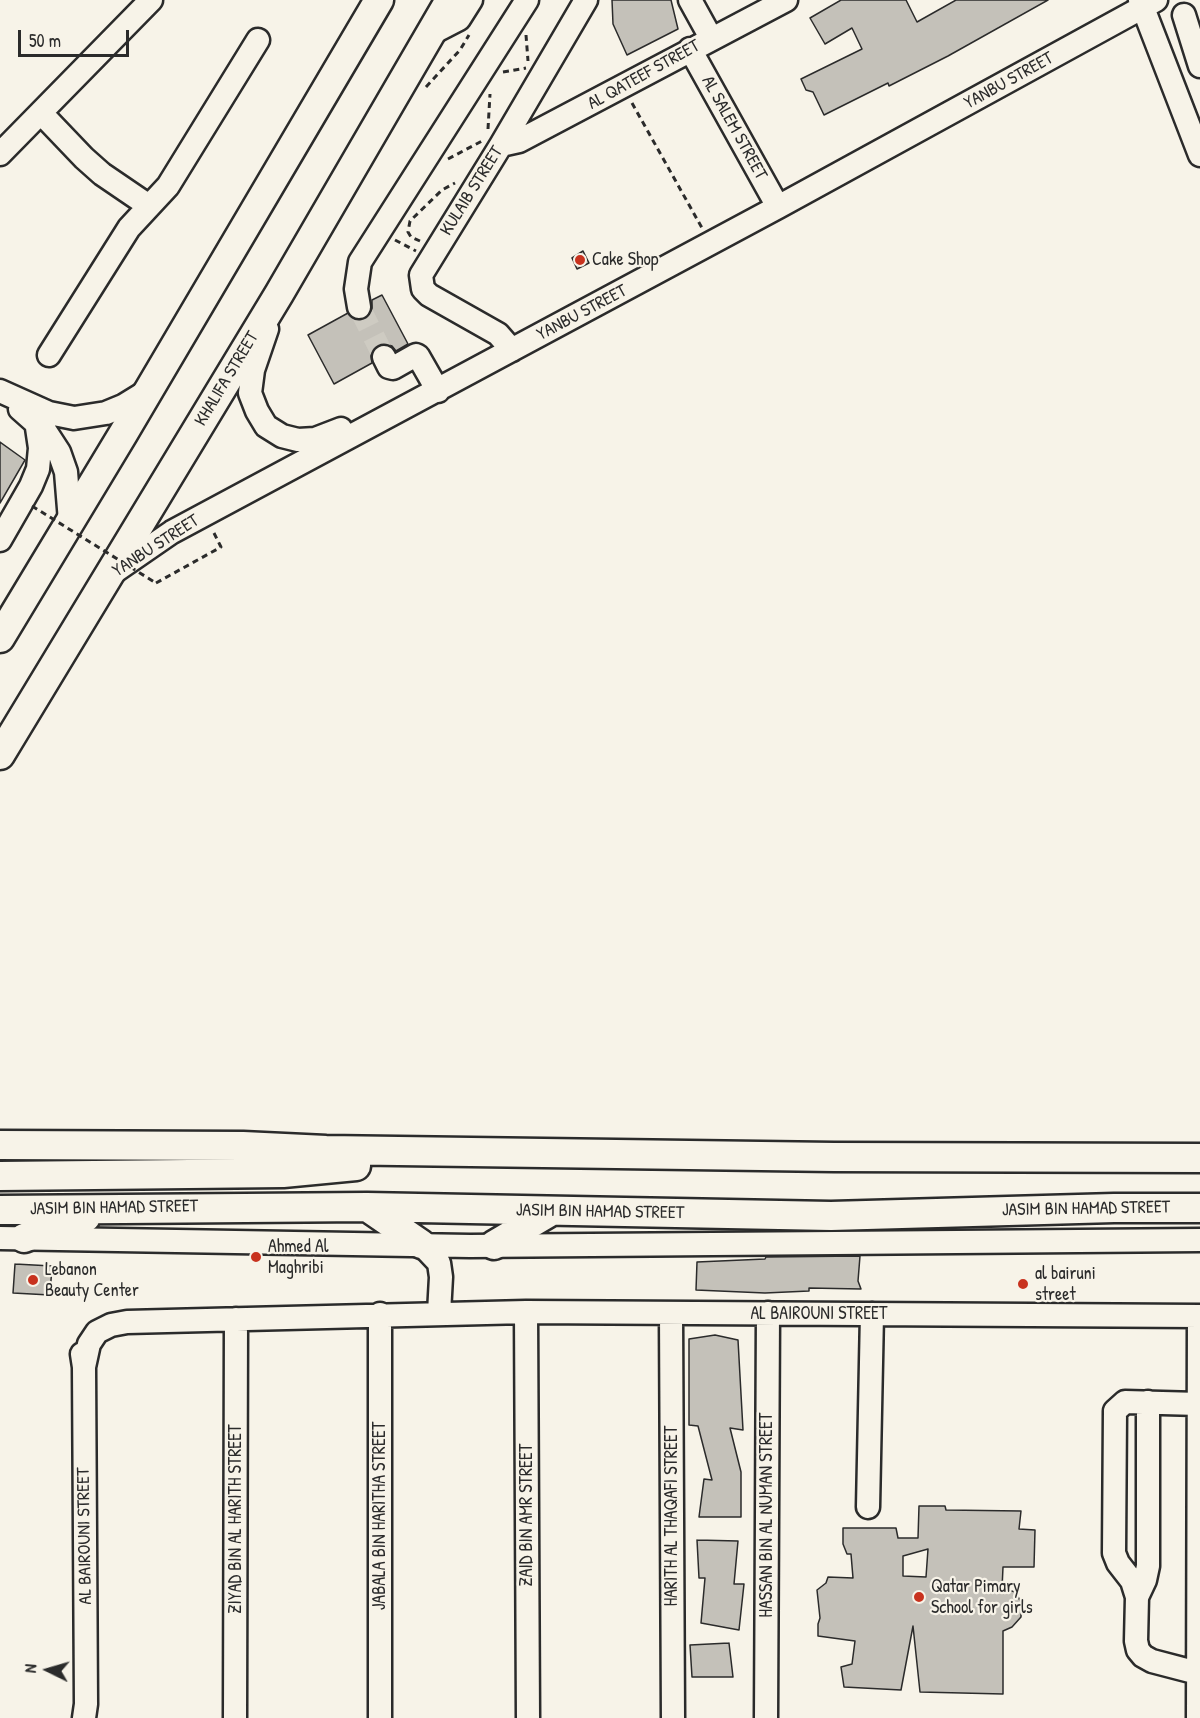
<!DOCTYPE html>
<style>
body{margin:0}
#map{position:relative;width:1200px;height:1718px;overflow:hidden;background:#f7f3e8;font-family:"Patrick Hand",sans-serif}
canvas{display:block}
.north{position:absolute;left:18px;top:1640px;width:60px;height:60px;-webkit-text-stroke:4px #f7f3e8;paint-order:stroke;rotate:275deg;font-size:16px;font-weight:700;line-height:24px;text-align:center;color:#2b2b2b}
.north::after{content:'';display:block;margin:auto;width:21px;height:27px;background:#2b2b2b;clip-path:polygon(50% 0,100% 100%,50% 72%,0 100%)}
.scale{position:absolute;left:18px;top:30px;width:111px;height:27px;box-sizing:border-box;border:3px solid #2b2b2b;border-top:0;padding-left:8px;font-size:18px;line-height:21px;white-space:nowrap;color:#2b2b2b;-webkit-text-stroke:4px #f7f3e8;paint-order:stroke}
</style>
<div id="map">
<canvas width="1200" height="1718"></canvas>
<div class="north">N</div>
<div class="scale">50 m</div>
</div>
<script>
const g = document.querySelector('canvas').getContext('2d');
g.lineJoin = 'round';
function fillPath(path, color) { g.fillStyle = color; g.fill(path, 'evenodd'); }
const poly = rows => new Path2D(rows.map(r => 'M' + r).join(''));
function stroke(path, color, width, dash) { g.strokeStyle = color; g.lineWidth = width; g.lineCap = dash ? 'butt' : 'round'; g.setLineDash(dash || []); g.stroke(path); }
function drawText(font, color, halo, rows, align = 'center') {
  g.font = font + ' "Patrick Hand",sans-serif'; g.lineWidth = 4.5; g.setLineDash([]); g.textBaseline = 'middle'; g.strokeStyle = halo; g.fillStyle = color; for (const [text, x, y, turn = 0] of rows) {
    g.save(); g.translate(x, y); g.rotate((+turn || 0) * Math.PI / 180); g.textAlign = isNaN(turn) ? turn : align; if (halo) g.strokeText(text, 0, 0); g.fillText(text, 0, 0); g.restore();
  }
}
const building = poly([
 [612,0,671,0,678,29,627,55,613,24,612,0],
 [841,0,906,0,917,22,956,0,1048,0,948,56,889,86,888,83,824,115,813,92,806,90,801,79,862,49,852,28,825,44,810,18,841,0],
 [583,251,589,263,577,269,572,258,583,251],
 [382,295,408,344,396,351,392,346,385,344,377,345,372,350,371,356,372,363,334,384,308,335,348,313,355,320,361,320,367,318,372,311,372,300,382,295],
 [0,442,25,460,0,503,0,442],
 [860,1256,858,1281,861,1289,809,1288,809,1291,765,1293,696,1290,697,1262,765,1259,766,1257,860,1256],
 [15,1264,52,1266,50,1295,13,1293,15,1264],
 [715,1335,738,1340,743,1430,730,1428,741,1472,741,1517,699,1517,704,1479,712,1480,698,1426,689,1425,689,1339,715,1335],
 [919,1506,945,1506,946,1510,1021,1511,1019,1529,1035,1530,1034,1567,1003,1567,1002,1589,1016,1592,1021,1603,1021,1617,1012,1627,1003,1631,1003,1694,920,1692,913,1626,901,1690,844,1687,841,1667,852,1664,855,1641,818,1636,818,1624,820,1618,817,1590,826,1583,828,1577,853,1578,851,1554,847,1554,843,1544,843,1528,896,1528,898,1538,918,1538,919,1506],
 [928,1549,926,1577,903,1576,903,1556,928,1549],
 [697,1540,738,1541,734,1584,744,1584,739,1630,701,1623,705,1578,699,1578,697,1540],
 [729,1643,733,1677,692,1677,690,1645,729,1643]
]);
const minorTunnel = poly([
 [359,307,384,357]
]);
const path = poly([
 [526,35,528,61],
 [503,72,526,68],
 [426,87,460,50,469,35],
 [632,103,702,228],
 [488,129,490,94],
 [448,159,482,141],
 [395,240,416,251],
 [420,241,411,237,408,232,410,221,442,190,455,183],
 [156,583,221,547,213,531]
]);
const minor = poly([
 [690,0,711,38],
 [1140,0,1200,155],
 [1184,15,1200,66],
 [430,34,459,19,471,0],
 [690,49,778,207],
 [41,113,84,158,102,174,149,206],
 [501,145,519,141,786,0],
 [0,154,151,0],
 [359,307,356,289,360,262,527,0],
 [267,329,253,370,250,393,257,411,266,426,282,436,298,440,315,439,341,429],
 [512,350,498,334,429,295,423,289,421,275,501,145,586,0],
 [49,355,129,228,168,186,258,40],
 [384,357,389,367,393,368,416,355,418,356,438,391],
 [0,391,49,413,74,418,106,413,123,406,149,390],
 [20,409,46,432,59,452,66,472,70,521],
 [0,540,31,486,38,469,40,448,36,421],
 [114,572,172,532,778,207,1156,0],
 [0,1238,470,1246,1200,1240],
 [421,1244,439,1263,441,1277,439,1313],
 [526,1312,528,1718],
 [671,1314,673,1718],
 [82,1354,84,1367,86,1704,84,1718],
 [84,1367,89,1344,97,1332,111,1325,127,1322,526,1312,1200,1316],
 [1148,1402,1148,1566,1145,1580,1137,1597,1136,1641,1138,1650,1143,1656,1152,1661,1198,1673],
 [868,1507,872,1314],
 [1137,1597,1132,1581,1118,1563,1114,1553,1115,1411,1125,1402,1199,1404],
 [235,1718,236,1319],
 [380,1718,380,1314],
 [766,1718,768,1313],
 [1198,1718,1199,1316]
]);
const major = poly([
 [0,638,123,434,379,0],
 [0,755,279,294,450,0],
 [0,1145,243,1146,326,1150,834,1157,1200,1158],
 [0,1176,283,1173,356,1166],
 [367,1207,421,1244],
 [0,1210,367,1207,831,1216,1114,1208,1200,1208],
 [24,1238,71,1220,86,1217],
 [494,1245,550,1212]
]);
const pathBridge = poly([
 [32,506,156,583]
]);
const markers = [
 [580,260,6,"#c8321e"],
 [256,1257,6,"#c8321e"],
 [33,1280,6,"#c8321e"],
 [1023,1284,6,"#c8321e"],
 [919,1597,6,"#c8321e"]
];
const streetNames = [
 ["AL QATEEF STREET",644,75,-29],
 ["YANBU STREET",1009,81,-29],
 ["AL SALEM STREET",734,128,61],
 ["KULAIB STREET",472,191,-58],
 ["YANBU STREET",582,313,-28],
 ["KHALIFA STREET",227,379,-59],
 ["YANBU STREET",156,546,-33],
 ["JASIM BIN HAMAD STREET",114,1208,-1],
 ["JASIM BIN HAMAD STREET",1086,1209,-1],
 ["JASIM BIN HAMAD STREET",600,1212,1],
 ["AL BAIROUNI STREET",819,1314],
 ["ZAID BIN AMR STREET",527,1515,-90],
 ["HASSAN BIN AL NUMAN STREET",767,1515,-90],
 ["JABALA BIN HARITHA STREET",380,1516,-90],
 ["HARITH AL THAQAFI STREET",672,1516,-90],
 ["ZIYAD BIN AL HARITH STREET",236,1519,-90],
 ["AL BAIROUNI STREET",85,1536,-91]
];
const poiNames = [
 ["Cake Shop",592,260],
 ["Ahmed Al",268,1247],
 ["Maghribi",268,1268],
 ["Lebanon",45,1270],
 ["Beauty Center",45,1291],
 ["al bairuni",1035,1274],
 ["street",1035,1295],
 ["Qatar Pimary",931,1587],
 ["School for girls",931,1608]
];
fillPath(building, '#c4c1b9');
stroke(building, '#2b2b2b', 1.5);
stroke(minorTunnel, '#cecbc2', 22, [22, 11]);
stroke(minor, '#2b2b2b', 27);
stroke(major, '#2b2b2b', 33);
stroke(path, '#2b2b2b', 3, [6, 4.5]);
stroke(minor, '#f7f3e8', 22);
stroke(major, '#f7f3e8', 28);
stroke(pathBridge, '#2b2b2b', 3, [6, 4.5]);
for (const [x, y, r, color] of markers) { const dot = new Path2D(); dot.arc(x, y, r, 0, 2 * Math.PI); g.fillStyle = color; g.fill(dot); stroke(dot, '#f7f3e8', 2); }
drawText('18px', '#2b2b2b', '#f7f3e8', streetNames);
drawText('18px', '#2b2b2b', '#f7f3e8', poiNames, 'left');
</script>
